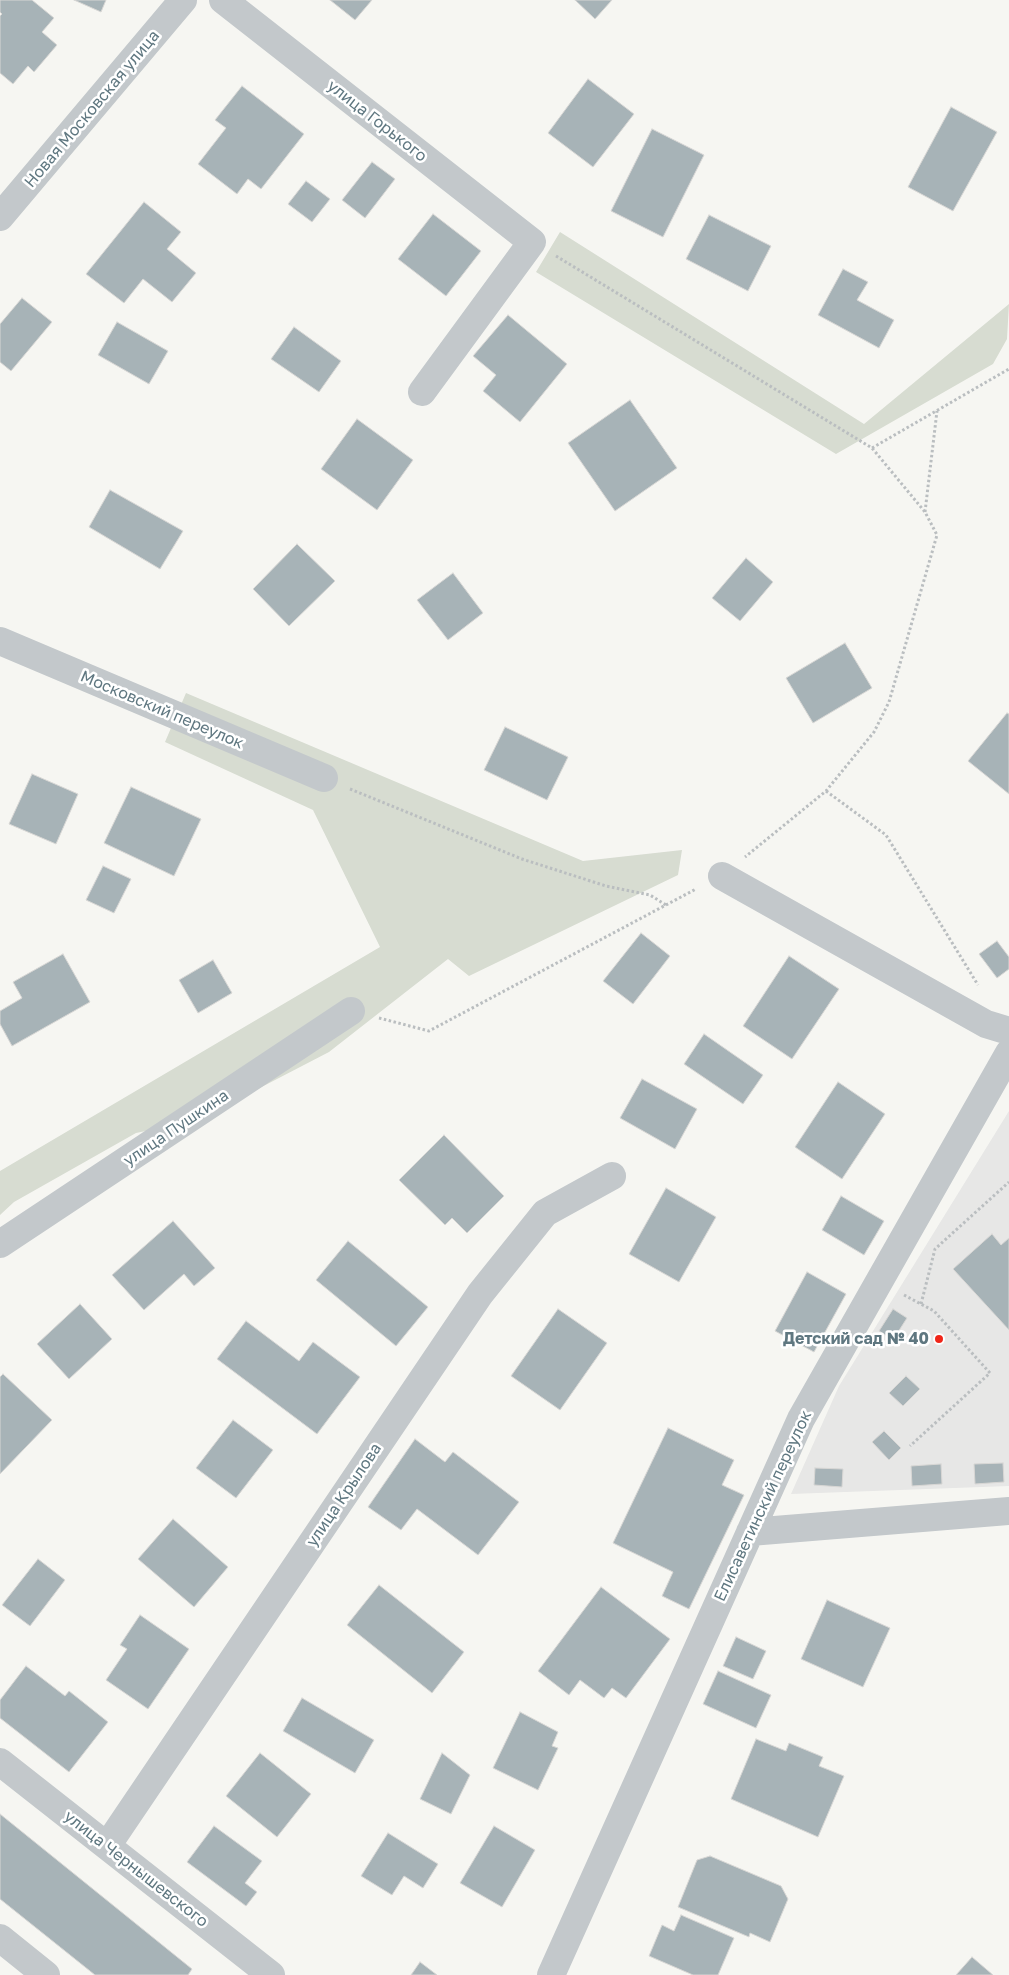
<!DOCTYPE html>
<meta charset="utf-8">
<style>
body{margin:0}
canvas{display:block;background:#f6f6f2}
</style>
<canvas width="1009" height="1975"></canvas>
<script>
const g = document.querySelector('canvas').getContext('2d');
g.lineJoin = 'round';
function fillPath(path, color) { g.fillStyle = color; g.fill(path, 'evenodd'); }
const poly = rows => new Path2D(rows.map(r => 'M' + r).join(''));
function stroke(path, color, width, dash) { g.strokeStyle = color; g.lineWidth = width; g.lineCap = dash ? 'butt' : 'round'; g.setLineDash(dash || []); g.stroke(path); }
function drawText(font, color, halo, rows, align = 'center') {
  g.font = font + ' "Golos Text",sans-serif'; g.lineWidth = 5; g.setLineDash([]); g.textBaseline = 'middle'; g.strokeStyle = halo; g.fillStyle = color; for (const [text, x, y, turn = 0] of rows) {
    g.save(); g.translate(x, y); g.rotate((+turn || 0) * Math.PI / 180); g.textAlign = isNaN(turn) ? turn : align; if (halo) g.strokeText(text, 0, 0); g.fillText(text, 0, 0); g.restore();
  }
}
const built = poly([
 [1009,1111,1009,1486,791,1494,839,1386]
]);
const green = poly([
 [560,232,864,424,1009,304,1007,339,993,364,836,454,536,272],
 [186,693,583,861,682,850,678,875,469,976,448,959,329,1052,198,1120,136,1133,14,1202,0,1215,0,1171,380,947,313,810,165,742]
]);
const building = poly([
 [0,0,32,0,54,18,42,32,57,45,34,72,28,66,13,84,0,73,0,16,2,14,0,12,0,0],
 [74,0,106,0,101,12,74,0],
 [330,0,372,0,355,20,330,0],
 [575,0,612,0,595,19,575,0],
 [588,79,634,114,593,167,548,133,588,79],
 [242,86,304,134,261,189,248,179,237,194,198,164,226,128,215,120,242,86],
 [951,107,997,132,953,211,908,187,951,107],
 [652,129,704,155,663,237,611,211,652,129],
 [372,162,395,179,365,218,342,200,372,162],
 [306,181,330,199,312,222,288,204,306,181],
 [144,202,181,232,167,249,196,273,172,302,143,279,124,303,86,274,144,202],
 [433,214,481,251,446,296,398,259,433,214],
 [709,215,771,246,748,291,686,259,709,215],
 [843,269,868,282,857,300,894,320,879,348,818,315,843,269],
 [22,298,52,322,11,371,0,362,0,324,22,298],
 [508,315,567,364,520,422,483,391,496,375,473,356,508,315],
 [117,322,168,351,149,384,98,355,117,322],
 [294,327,341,361,319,392,271,359,294,327],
 [630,400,677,468,615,511,568,443,630,400],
 [357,419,413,460,377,510,321,469,357,419],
 [110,490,183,531,160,569,89,527,110,490],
 [297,544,335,581,289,626,253,589,297,544],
 [746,558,773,582,740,621,712,598,746,558],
 [453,573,483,613,448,640,417,600,453,573],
 [845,643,872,688,813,723,786,678,845,643],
 [1007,713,1009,714,1009,794,968,761,1007,713],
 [505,727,568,757,547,800,484,770,505,727],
 [32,774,78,794,56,844,9,824,32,774],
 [131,787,201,819,174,876,104,843,131,787],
 [103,866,131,879,114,913,86,900,103,866],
 [641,933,670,956,633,1004,603,981,641,933],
 [997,941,1009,957,1009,969,997,978,979,954,997,941],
 [63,954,90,1002,12,1046,0,1024,0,1011,22,998,13,982,63,954],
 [789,956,839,989,792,1059,743,1026,789,956],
 [213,960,232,993,198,1013,179,980,213,960],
 [704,1034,763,1075,743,1104,684,1064,704,1034],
 [642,1079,697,1109,675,1149,620,1118,642,1079],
 [838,1082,885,1114,842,1179,795,1147,838,1082],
 [444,1135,504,1196,467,1233,452,1218,445,1225,399,1180,444,1135],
 [666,1188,716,1217,679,1282,629,1254,666,1188],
 [841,1196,884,1221,864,1255,822,1230,841,1196],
 [173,1221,215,1268,194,1286,184,1274,144,1310,112,1275,173,1221],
 [992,1234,1001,1245,1009,1238,1009,1330,953,1269,992,1234],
 [348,1241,428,1307,396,1346,316,1280,348,1241],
 [807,1272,846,1294,814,1352,775,1331,807,1272],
 [80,1304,112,1339,69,1379,37,1344,80,1304],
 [558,1309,607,1343,560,1410,511,1376,558,1309],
 [893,1309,907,1318,893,1340,879,1331,893,1309],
 [246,1321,299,1361,313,1342,360,1377,317,1434,217,1359,246,1321],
 [3,1374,52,1420,0,1474,0,1377,3,1374],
 [906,1376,920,1389,903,1406,889,1393,906,1376],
 [233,1420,273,1450,236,1498,196,1468,233,1420],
 [668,1428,734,1460,722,1485,744,1495,689,1609,662,1596,673,1572,613,1543,668,1428],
 [884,1431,901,1448,889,1460,872,1442,884,1431],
 [415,1439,445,1462,453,1452,519,1502,478,1555,417,1509,401,1530,368,1507,415,1439],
 [1003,1463,1004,1482,975,1484,974,1464,1003,1463],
 [941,1464,942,1484,912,1486,911,1466,941,1464],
 [815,1468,843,1469,842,1487,814,1485,815,1468],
 [173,1519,228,1567,194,1607,138,1559,173,1519],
 [38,1559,65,1580,30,1626,2,1605,38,1559],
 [379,1585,464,1652,432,1693,347,1625,379,1585],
 [601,1587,670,1639,626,1698,612,1688,604,1698,580,1680,569,1695,538,1671,601,1587],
 [827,1600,890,1628,863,1687,801,1659,827,1600],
 [140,1615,189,1649,148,1709,106,1680,127,1649,120,1645,140,1615],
 [736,1637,766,1651,753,1679,723,1666,736,1637],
 [26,1666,65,1696,69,1691,108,1722,69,1772,0,1718,0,1700,26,1666],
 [718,1671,771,1695,756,1728,703,1704,718,1671],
 [302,1698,374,1740,355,1773,283,1731,302,1698],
 [520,1712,558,1732,552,1746,558,1748,538,1790,493,1768,520,1712],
 [756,1739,786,1751,789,1743,823,1757,819,1766,844,1776,818,1837,731,1799,756,1739],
 [260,1753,311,1794,277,1837,226,1796,260,1753],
 [442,1753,470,1775,451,1814,420,1799,442,1753],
 [0,1814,192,1969,188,1975,95,1975,0,1899,0,1814],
 [214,1826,262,1861,245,1883,257,1892,246,1906,187,1862,214,1826],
 [494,1826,535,1850,502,1907,460,1883,494,1826],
 [388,1833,438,1864,423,1888,404,1876,392,1895,361,1876,388,1833],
 [710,1856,781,1886,788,1899,770,1942,750,1933,749,1937,678,1907,697,1860,710,1856],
 [681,1915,734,1938,718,1975,693,1975,649,1956,662,1925,674,1931,681,1915],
 [972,1957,993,1975,956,1975,972,1957],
 [420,1962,437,1975,411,1975,420,1962]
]);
const path = poly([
 [556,256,872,448,925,512,937,535,889,702,874,732,826,791,745,857],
 [872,448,1009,369],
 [925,512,937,411],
 [350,789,522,859,606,886,650,895,666,905],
 [826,791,886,835,978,985],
 [379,1018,429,1031,696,889],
 [904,1295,934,1311,990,1373,910,1446],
 [921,1304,935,1249,1009,1182]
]);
const minor = poly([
 [223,0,532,242,422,392],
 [0,217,183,0],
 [0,641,324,778],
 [722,876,986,1024,1009,1031],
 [0,1244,351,1011],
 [750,1532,1009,1511],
 [0,1762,271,1975],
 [107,1846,480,1294,545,1213,612,1176],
 [0,1938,46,1975],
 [551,1975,801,1419,1009,1053]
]);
const markers = [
 [939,1339,5,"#f02619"]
];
const streetNames = [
 ["Новая Московская улица",92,109,-50],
 ["улица Горького",377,121,38],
 ["Московский переулок",162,710,23],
 ["улица Пушкина",176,1128,-34],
 ["улица Крылова",344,1495,-56],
 ["Елисаветинский переулок",763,1506,-65],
 ["улица Чернышевского",136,1869,38]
];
const poiNames = [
 ["Детский сад № 40",929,1339]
];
fillPath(built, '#e7e7e6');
fillPath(green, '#d7dcd1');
fillPath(building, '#a7b3b7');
stroke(building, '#d8d7d5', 1);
stroke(path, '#babec0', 3, [2.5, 2.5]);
stroke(minor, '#c3c8cb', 28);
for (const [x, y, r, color] of markers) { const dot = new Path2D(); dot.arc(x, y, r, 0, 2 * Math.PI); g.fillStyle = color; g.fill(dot); stroke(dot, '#fff', 2); }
drawText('16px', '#5f7780', '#fff', streetNames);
drawText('bold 16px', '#5f7780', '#fff', poiNames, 'right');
</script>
